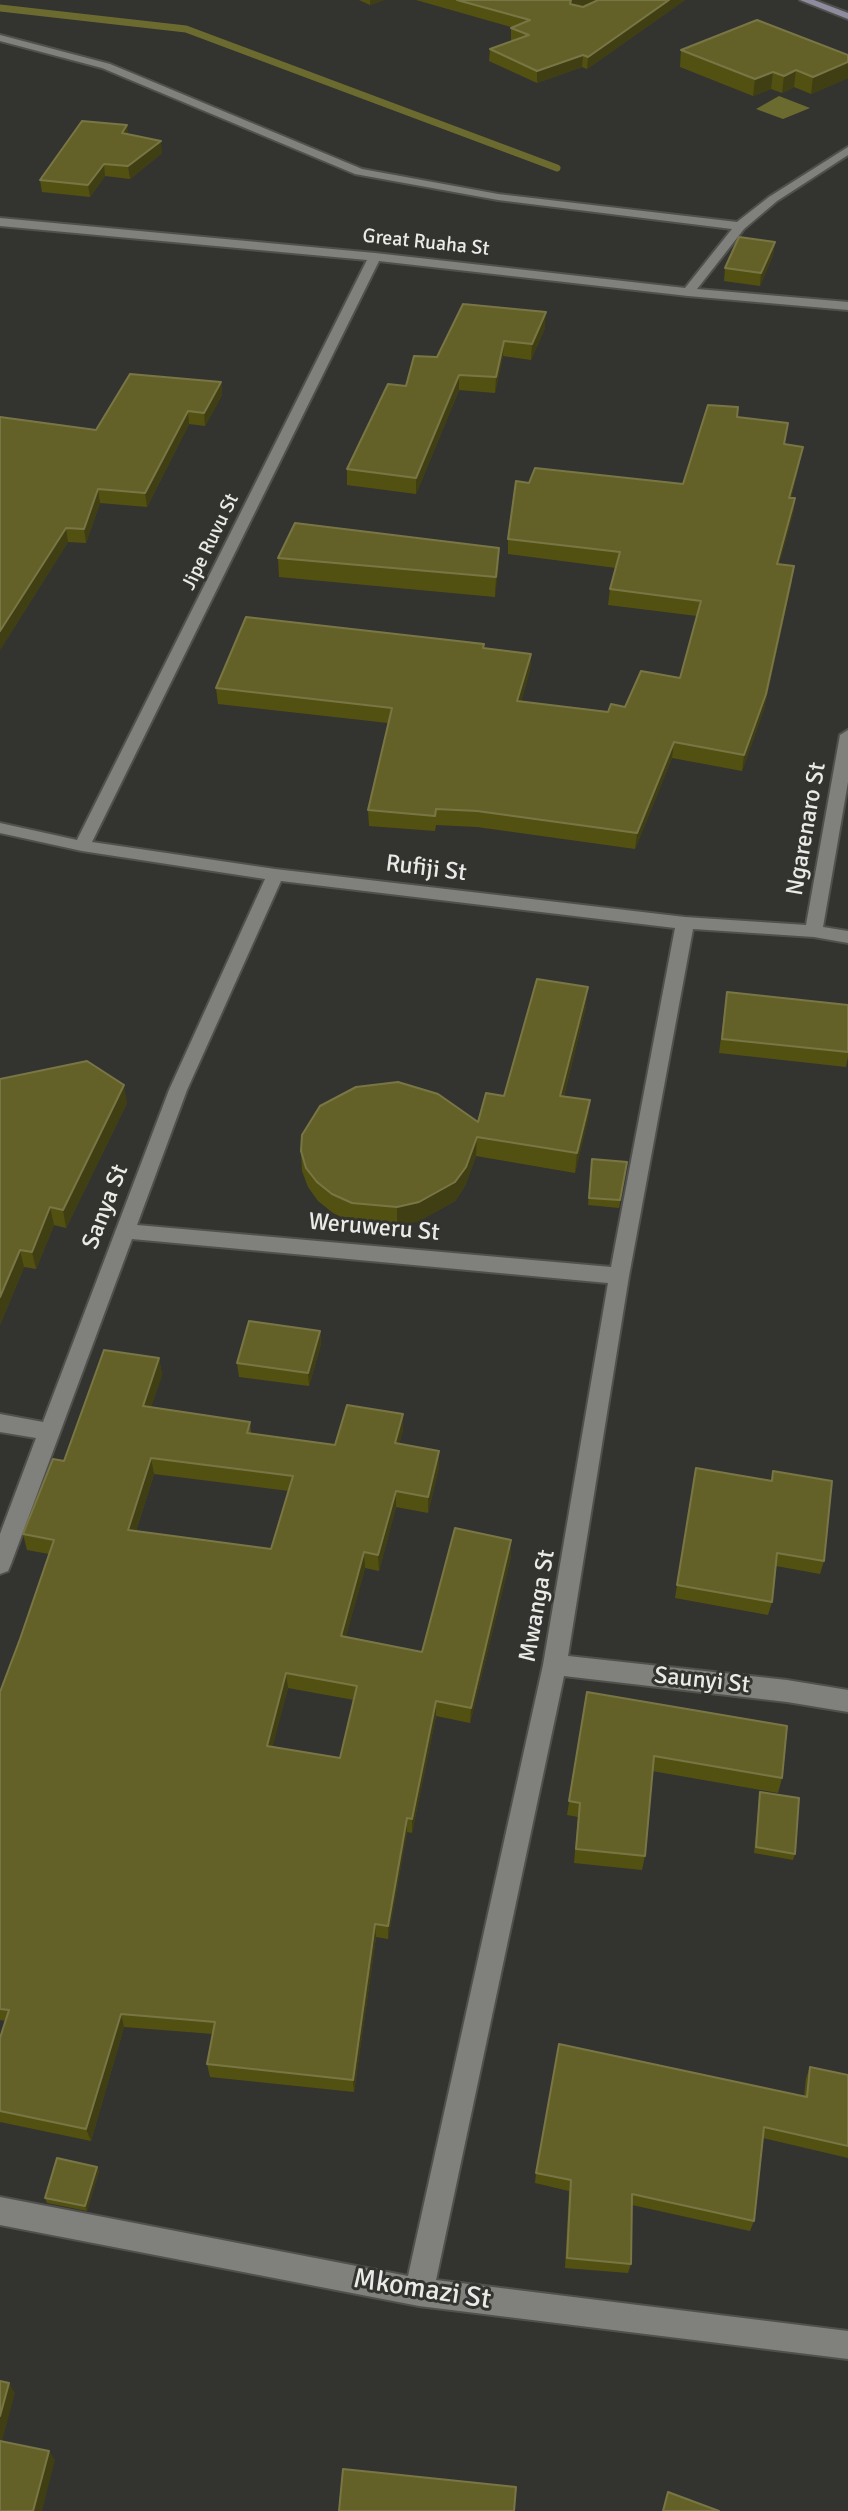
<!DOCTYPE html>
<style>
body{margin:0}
canvas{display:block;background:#33332f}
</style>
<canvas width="848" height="2511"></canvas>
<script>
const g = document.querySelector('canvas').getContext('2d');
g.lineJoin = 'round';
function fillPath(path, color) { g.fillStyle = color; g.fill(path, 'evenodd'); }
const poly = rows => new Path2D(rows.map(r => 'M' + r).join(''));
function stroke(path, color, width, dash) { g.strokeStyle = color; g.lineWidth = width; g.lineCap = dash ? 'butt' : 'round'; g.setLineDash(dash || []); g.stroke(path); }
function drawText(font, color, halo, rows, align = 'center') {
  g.font = font + ' Signika,sans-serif'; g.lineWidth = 6; g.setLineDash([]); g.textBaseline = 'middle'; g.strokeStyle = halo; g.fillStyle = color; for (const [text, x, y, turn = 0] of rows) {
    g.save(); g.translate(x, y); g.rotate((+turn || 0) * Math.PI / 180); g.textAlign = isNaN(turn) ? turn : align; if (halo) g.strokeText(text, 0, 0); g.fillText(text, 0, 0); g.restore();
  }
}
const water = poly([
 [779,96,810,108,783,119,756,109]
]);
const stream = poly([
 [0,8,186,29,557,168]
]);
const street = poly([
 [0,35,110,64,362,169,498,194,737,222,769,197,848,147,848,155,777,201,744,229,697,289,848,302,848,310,688,296,379,261,92,842,275,869,685,917,806,925,840,735,848,730,848,782,823,927,848,931,848,943,814,937,693,929,629,1276,568,1656,787,1680,848,1690,848,1712,787,1702,564,1676,436,2280,848,2331,848,2359,419,2306,0,2225,0,2197,408,2276,543,1665,608,1283,132,1239,11,1564,8,1571,0,1574,0,1534,36,1438,0,1432,0,1414,43,1422,169,1090,265,879,82,851,0,833,0,823,77,840,367,260,0,226,0,218,375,253,685,288,732,229,498,200,355,174,102,68,0,41,0,35],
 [281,881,675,928,611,1267,137,1225,187,1090,281,881]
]);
const secondary = poly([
 [800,0,814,0,848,13,848,19,800,0]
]);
const wall = poly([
 [359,0,384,0,370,5],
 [416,0,685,0,587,69,582,67,537,83,489,61,490,49,514,41,511,40,511,27],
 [681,50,848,55,848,78,811,94,794,87,782,93,771,89,753,96,680,67],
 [128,135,162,153,130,179,105,176,90,197,42,192,40,180],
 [775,242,773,255,760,286,724,281,725,268],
 [545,328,531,360,503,356,495,393,459,390,416,494,347,485,347,469,406,386,437,357],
 [221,382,222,395,205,426,189,424,147,507,100,503,86,543,68,542,0,650,96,430],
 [737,417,785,444,800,462,791,498,795,498,793,514,779,564,792,581,764,709,742,771,672,758,635,849,477,827,436,825,435,831,369,826,368,810,388,723,218,704,216,688,484,644,484,649,531,654,530,670,521,702,608,712,625,707,680,678,697,616,608,605,610,589,616,568,508,554,508,539,529,483,683,484],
 [499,548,495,597,279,577,278,558],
 [727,992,848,1005,848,1057,846,1067,719,1053],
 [586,1006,564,1096,590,1100,588,1119,575,1173,476,1156,465,1186,455,1201,419,1221,397,1226,352,1222,333,1213,318,1201,308,1187,302,1171,301,1151,478,1122],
 [0,1079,127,1103,66,1228,54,1225,36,1269,24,1267,0,1325],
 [592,1159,626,1169,619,1208,588,1205],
 [320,1331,321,1344,309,1386,239,1377,237,1363],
 [159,1358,162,1375,151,1407,250,1422,251,1433,335,1445,403,1430,399,1444,439,1451,439,1467,428,1513,396,1507,379,1571,365,1568,346,1636,422,1652,511,1540,511,1556,470,1723,436,1716,412,1833,407,1832,388,1939,376,1937,354,2092,210,2077,207,2064,213,2034,124,2027,91,2141,0,2122,0,2038,6,2021,0,2020,0,1692,20,1639,49,1554,27,1550,23,1534,64,1461],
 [154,1474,289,1491,271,1549,136,1531],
 [288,1688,354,1700,340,1758,272,1747],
 [696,1468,771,1480,773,1471,824,1561,820,1574,776,1566,772,1602,768,1615,675,1598],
 [587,1692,782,1778,778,1793,652,1771,645,1856,642,1870,574,1863,578,1817,567,1815],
 [760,1792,795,1854,793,1860,754,1853],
 [810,2067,848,2075,848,2158,763,2138,754,2221,750,2231,632,2205,631,2264,628,2273,565,2268,569,2191,535,2183,536,2173,804,2097,806,2078],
 [97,2167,99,2171,87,2211,47,2203,45,2198]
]);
const shadedWall = poly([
 [370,0,384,0,370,5],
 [571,0,598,0,569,15],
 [669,0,685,0,587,69,588,57],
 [583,55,582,67,537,83,537,71],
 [848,62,848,78,811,94,813,77],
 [796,70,794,87,782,93,784,76],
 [773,72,771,89,753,96,755,79],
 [127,125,129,137,122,133],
 [161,141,162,153,130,179,128,166],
 [104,164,105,176,90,197,88,185],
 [775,242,773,255,760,286,761,273],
 [546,312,545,328,531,360,532,344],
 [504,341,503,356,495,393,496,377],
 [459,375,459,390,416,494,416,478],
 [221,382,222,395,205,426,204,413],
 [188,411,189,424,147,507,145,493],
 [803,447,800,462,787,513,789,498],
 [98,489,100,503,86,543,84,529],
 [795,498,793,514,775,580,777,564],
 [66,528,68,542,0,650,0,631],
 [499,548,499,567,495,597,496,577],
 [794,566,764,709,742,771,744,755],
 [531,654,530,670,517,717,517,701],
 [674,742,672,758,635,849,637,833],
 [588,987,586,1006,559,1115,560,1096],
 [124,1085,127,1103,66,1228,63,1210],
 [590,1100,588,1119,575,1173,577,1153],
 [477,1137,476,1156,465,1186,455,1201,419,1221,397,1226,397,1207],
 [50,1207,54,1225,36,1269,32,1252],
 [20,1250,24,1267,0,1325,0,1297],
 [320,1331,321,1344,309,1386,308,1373],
 [159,1358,162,1375,146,1422,143,1406],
 [403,1414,403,1430,395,1460,395,1443],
 [439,1451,439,1467,428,1513,428,1497],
 [151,1458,154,1474,131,1546,128,1530],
 [396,1491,396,1507,379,1571,378,1555],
 [511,1540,511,1556,470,1723,471,1708],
 [364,1552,365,1568,342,1651,341,1636],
 [286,1673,288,1688,269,1761,267,1746],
 [436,1701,436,1716,412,1833,412,1819],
 [407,1818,407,1832,388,1939,388,1926],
 [375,1924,376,1937,354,2092,353,2080],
 [121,2014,124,2027,91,2141,86,2129],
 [97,2167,99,2171,87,2211,85,2206],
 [9,2383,15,2393,0,2449,0,2416],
 [49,2451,55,2460,42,2511,33,2511]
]);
const building = poly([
 [457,0,571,0,570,4,583,7,598,0,669,0,588,57,583,55,537,71,490,49,529,35,511,28,530,20,457,0],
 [757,20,848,55,848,62,813,77,796,70,784,76,773,72,755,79,681,50,757,20],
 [82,121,127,125,122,133,161,141,128,166,104,164,88,185,40,180,82,121],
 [739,237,775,242,761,273,725,268,739,237],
 [463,304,546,312,532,344,504,341,496,377,459,375,416,478,347,469,388,384,406,386,414,356,437,357,463,304],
 [130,374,221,382,204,413,188,411,145,493,98,489,84,529,66,528,0,631,0,417,96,430,130,374],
 [708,405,738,407,737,417,788,423,784,444,803,447,789,498,795,498,777,564,794,566,766,694,744,755,674,742,637,833,477,811,436,809,435,816,368,810,392,708,216,688,246,617,484,644,483,648,531,654,517,701,608,712,611,704,625,707,641,671,680,678,701,601,610,589,620,552,508,539,516,481,529,483,535,468,683,484,708,405],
 [295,523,499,548,496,577,278,558,295,523],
 [537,979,588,987,560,1096,590,1100,577,1153,477,1137,466,1167,455,1182,419,1202,397,1207,352,1203,332,1194,317,1182,306,1168,301,1151,302,1135,320,1106,356,1087,398,1082,438,1094,478,1122,486,1093,504,1096,537,979],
 [727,992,848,1005,848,1052,722,1039,727,992],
 [87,1061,124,1085,63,1210,50,1207,32,1252,20,1250,0,1297,0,1079,87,1061],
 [592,1159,627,1162,620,1200,589,1198,592,1159],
 [249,1321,320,1331,308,1373,237,1363,249,1321],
 [104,1350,159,1358,143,1406,250,1422,247,1433,335,1445,347,1405,403,1414,395,1443,439,1451,428,1497,396,1491,378,1555,364,1552,341,1636,422,1652,455,1528,511,1540,471,1708,436,1701,412,1819,407,1818,388,1926,375,1924,353,2080,207,2064,215,2022,121,2014,86,2129,0,2111,0,2038,9,2010,0,2009,0,1692,20,1639,54,1540,23,1534,53,1459,64,1461,104,1350],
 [151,1458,293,1476,271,1549,128,1530,151,1458],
 [286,1673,357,1686,340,1758,267,1746,286,1673],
 [696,1468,772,1481,773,1471,832,1481,824,1561,777,1553,772,1602,677,1585,696,1468],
 [587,1692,787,1726,782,1778,654,1756,645,1856,576,1849,580,1803,569,1801,587,1692],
 [760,1792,799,1798,795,1854,756,1847,760,1792],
 [559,2044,807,2097,810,2067,848,2075,848,2146,764,2127,754,2221,632,2194,631,2264,567,2258,571,2180,536,2173,559,2044],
 [57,2158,97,2167,85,2206,45,2198,57,2158],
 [0,2381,9,2383,0,2416,0,2381],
 [0,2441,49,2451,33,2511,0,2511,0,2441],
 [343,2469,516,2487,514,2511,339,2511,343,2469],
 [668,2492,719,2511,663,2511,668,2492]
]);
const farStreetnames = [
 ["Great Ruaha St",426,243,6],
 ["Jipe Ruvu St",211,542,-64]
];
const streetNames = [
 ["Ngarenaro St",807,829,-80],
 ["Rufiji St",426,869,7],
 ["Sanya St",106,1207,-69],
 ["Weruweru St",374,1228,5],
 ["Mwanga St",538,1606,-80],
 ["Saunyi St",702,1681,6]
];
const nearStreetnames = [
 ["Mkomazi St",422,2290,9]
];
fillPath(water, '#6c6b2f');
stroke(stream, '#6c6b2f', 7);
stroke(street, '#50514d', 4);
stroke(secondary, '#50514d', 4);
fillPath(street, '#80807c');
fillPath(secondary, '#8e8c9e');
fillPath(wall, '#535111');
fillPath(shadedWall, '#403e13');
fillPath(building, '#646128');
stroke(building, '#797646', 2);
drawText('20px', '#eaeae8', '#33332f', farStreetnames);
drawText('24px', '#eaeae8', '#33332f', streetNames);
drawText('28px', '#eaeae8', '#33332f', nearStreetnames);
</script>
